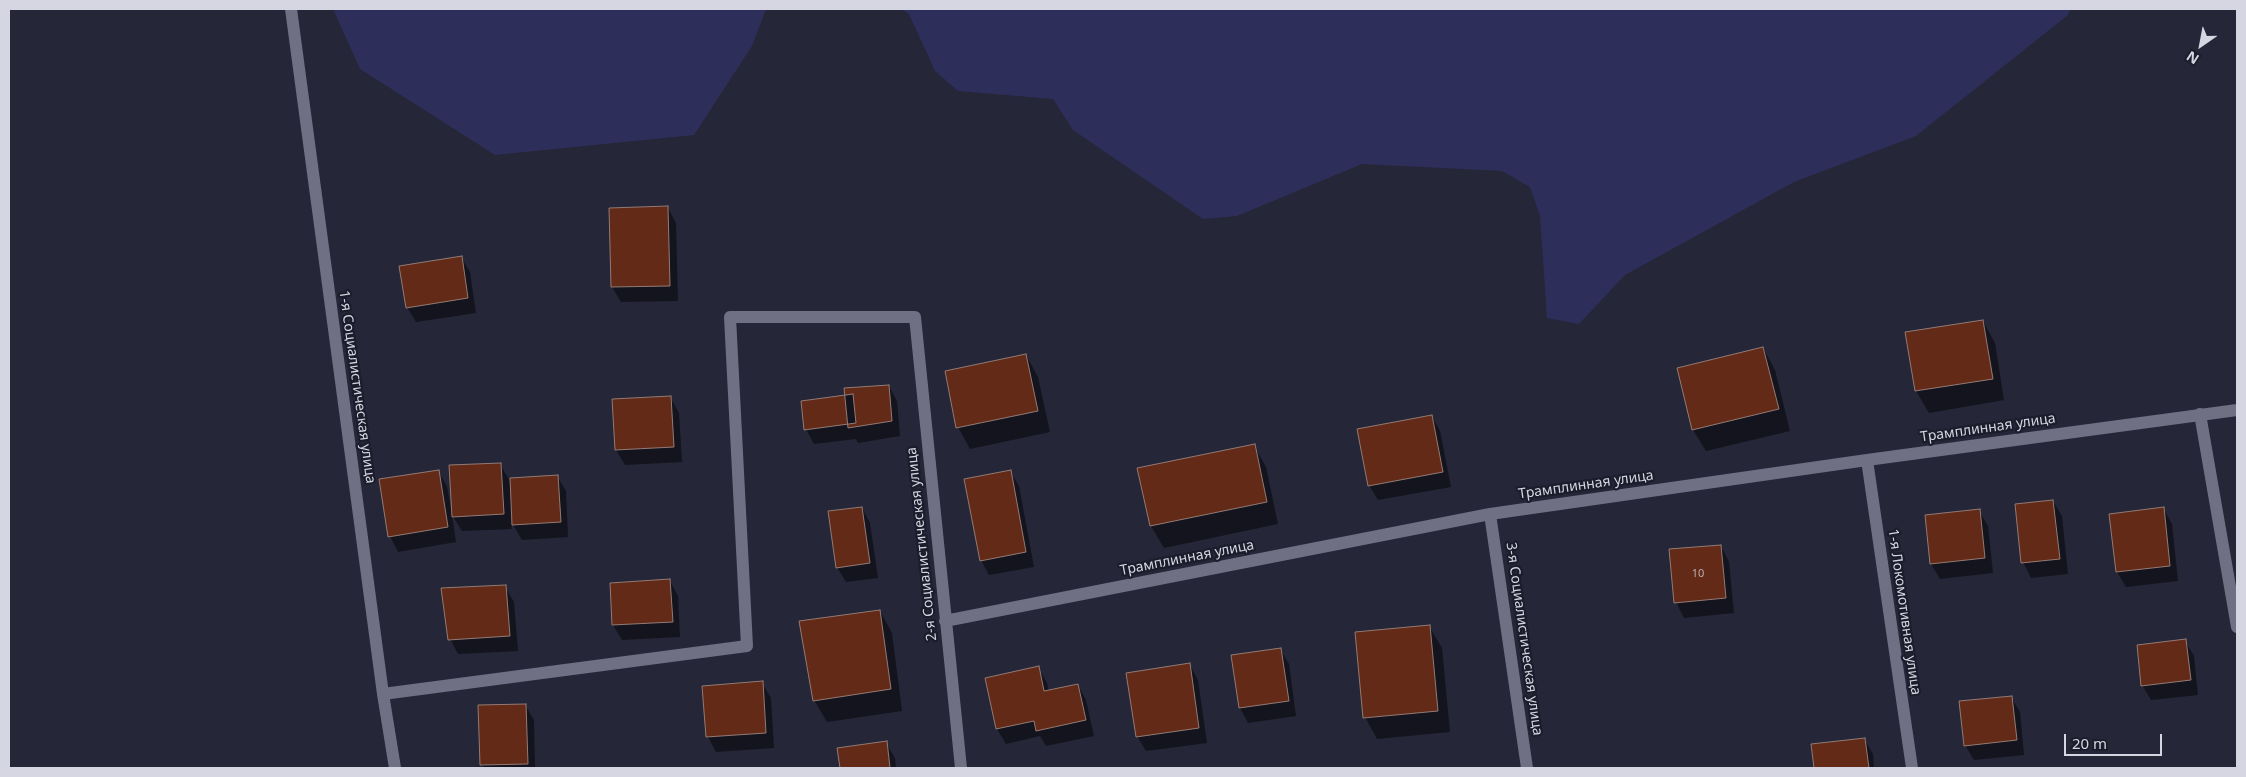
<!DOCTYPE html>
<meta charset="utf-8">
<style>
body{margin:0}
#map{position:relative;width:2246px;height:777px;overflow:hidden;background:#252637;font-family:"Noto Sans",sans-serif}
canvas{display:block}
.frame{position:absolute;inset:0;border:10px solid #d5d6e1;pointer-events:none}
.north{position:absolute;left:2176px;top:20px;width:50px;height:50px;-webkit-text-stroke:4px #1c1d2c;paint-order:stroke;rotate:213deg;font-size:14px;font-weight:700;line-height:20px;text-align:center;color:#d5d6e1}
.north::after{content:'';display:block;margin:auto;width:18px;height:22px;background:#d5d6e1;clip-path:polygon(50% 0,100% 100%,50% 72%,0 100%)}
.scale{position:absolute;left:2064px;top:734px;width:98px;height:22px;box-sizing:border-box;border:2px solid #d5d6e1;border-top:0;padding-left:6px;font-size:15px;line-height:18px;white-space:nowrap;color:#d5d6e1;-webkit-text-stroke:4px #1c1d2c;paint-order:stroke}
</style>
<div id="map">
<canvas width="2246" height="777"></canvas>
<div class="frame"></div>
<div class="north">N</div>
<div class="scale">20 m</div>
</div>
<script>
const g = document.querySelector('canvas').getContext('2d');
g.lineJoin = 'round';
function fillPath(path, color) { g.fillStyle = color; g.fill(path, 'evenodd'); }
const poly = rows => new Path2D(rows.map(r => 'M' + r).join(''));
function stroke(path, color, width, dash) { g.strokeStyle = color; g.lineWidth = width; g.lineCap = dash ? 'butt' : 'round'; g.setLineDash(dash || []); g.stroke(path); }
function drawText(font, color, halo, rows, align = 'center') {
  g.font = font + ' "Noto Sans",sans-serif'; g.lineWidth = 4.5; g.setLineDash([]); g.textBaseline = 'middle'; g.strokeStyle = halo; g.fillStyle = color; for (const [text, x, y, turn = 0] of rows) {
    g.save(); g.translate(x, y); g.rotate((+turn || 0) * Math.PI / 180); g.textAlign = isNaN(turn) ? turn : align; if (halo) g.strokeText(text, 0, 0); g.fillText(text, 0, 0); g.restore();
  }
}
const green = poly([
 [333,9,766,9,752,46,694,135,495,155,360,69],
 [902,9,2070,9,2068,15,1916,136,1794,182,1625,275,1579,324,1547,318,1540,216,1530,187,1502,171,1362,164,1237,216,1203,219,1073,130,1053,99,958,91,935,71,909,14]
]);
const shadow = poly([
 [668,208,676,223,678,301,621,302,612,287],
 [461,257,470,272,476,313,416,322,407,307],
 [1983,321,1995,343,2004,400,1929,413,1916,391,1907,333],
 [1763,348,1775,370,1790,431,1706,451,1693,430],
 [1026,355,1038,377,1050,432,970,449,958,427],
 [889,386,897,401,900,436,858,443,856,439,814,444,806,429,846,396],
 [670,397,679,413,682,462,625,465,616,450],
 [1432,416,1440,431,1451,487,1378,500,1369,485],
 [1254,446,1266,467,1278,524,1164,548,1151,526],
 [500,464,511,483,557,476,566,491,568,537,522,540,511,521,512,529,462,531,452,515,456,542,398,552,390,536,438,471,447,486,451,509,452,508],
 [1010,471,1019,486,1034,567,989,575,981,560],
 [2053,501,2062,516,2068,574,2031,578,2023,562],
 [862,508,870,523,878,578,846,582,837,567],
 [2163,508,2172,524,2178,581,2126,587,2117,572],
 [1979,511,1988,526,1993,573,1940,579,1931,564],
 [1721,546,1729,562,1734,613,1684,618,1676,602],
 [670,581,678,596,680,637,622,640,613,625,611,584],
 [505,587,514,602,518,651,458,654,450,639],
 [880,611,892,633,902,711,827,722,814,700],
 [1429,626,1442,648,1450,732,1377,739,1365,717],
 [2185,641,2194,656,2198,695,2151,700,2142,685],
 [1280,649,1289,664,1296,716,1248,723,1240,708],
 [1190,665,1198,680,1207,743,1146,751,1137,736],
 [1038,667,1047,683,1049,692,1078,685,1086,700,1094,736,1046,746,1040,736,1006,744,997,729],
 [762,683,771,698,774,748,716,752,708,737],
 [2011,697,2020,712,2024,755,1974,760,1965,745],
 [525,705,534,720,535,768,484,768,482,765],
 [1864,739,1873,754,1874,768,1815,768,1812,745],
 [886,743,895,758,896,768,841,768,839,749]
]);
const building = poly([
 [668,206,670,286,611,287,609,208,668,206],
 [462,256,468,298,406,308,399,266,462,256],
 [1983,320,1993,379,1915,391,1905,332,1983,320],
 [1763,347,1779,409,1692,430,1677,368,1763,347],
 [1026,354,1038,411,956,428,945,371,1026,354],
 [889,385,892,421,848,428,844,388,889,385],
 [853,394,856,423,804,430,801,401,853,394],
 [671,396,674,447,615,450,612,399,671,396],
 [1432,415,1443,472,1368,486,1357,429,1432,415],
 [1255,444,1267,502,1150,526,1137,468,1255,444],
 [501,463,504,514,452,517,449,465,501,463],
 [439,470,448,527,388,537,379,479,439,470],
 [1011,470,1026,552,980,561,964,479,1011,470],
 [558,475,561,522,512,525,510,478,558,475],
 [2053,500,2060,559,2021,563,2015,504,2053,500],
 [862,507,870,563,836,568,828,511,862,507],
 [2164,507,2170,566,2116,572,2109,514,2164,507],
 [1980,509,1985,558,1930,564,1925,515,1980,509],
 [1721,545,1726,598,1674,603,1669,549,1721,545],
 [670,579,673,622,612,625,610,583,670,579],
 [506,585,510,636,448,640,441,588,506,585],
 [880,610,891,689,813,701,799,621,880,610],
 [1430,625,1438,711,1363,718,1355,632,1430,625],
 [2186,639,2191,680,2141,686,2137,645,2186,639],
 [1281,648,1289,701,1239,708,1231,655,1281,648],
 [1190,663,1199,728,1136,737,1126,673,1190,663],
 [1039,666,1044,691,1078,684,1086,720,1036,731,1034,721,996,729,985,678,1039,666],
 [763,681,766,733,706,737,702,686,763,681],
 [2012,696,2017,740,1964,746,1959,701,2012,696],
 [526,704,528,764,480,765,478,705,526,704],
 [1865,738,1869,768,1814,768,1811,744,1865,738],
 [887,741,890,768,840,768,837,748,887,741]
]);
const minor = poly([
 [291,9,383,694,395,768],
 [2200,414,2237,627],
 [1867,460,1912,768],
 [1490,514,1527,768],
 [945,621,1490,514,1867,460,2237,410],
 [383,694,747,646,730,317,915,317,961,768]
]);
const numberNames = [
 ["10",1698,574]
];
const streetNames = [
 ["1-я Социалистическая улица",357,387,82],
 ["Трамплинная улица",1988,428,-8],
 ["Трамплинная улица",1586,485,-8],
 ["2-я Социалистическая улица",922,544,-96],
 ["Трамплинная улица",1187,558,-11],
 ["1-я Локомотивная улица",1904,612,82],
 ["3-я Социалистическая улица",1524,639,82]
];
fillPath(green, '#2e2e5a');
fillPath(shadow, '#0007');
fillPath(building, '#642a18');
stroke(building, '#927b75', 1);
stroke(minor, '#6f7084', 12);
drawText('11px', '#b9abaf', null, numberNames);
drawText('14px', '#d5d6e1', '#1c1d2c', streetNames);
</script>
